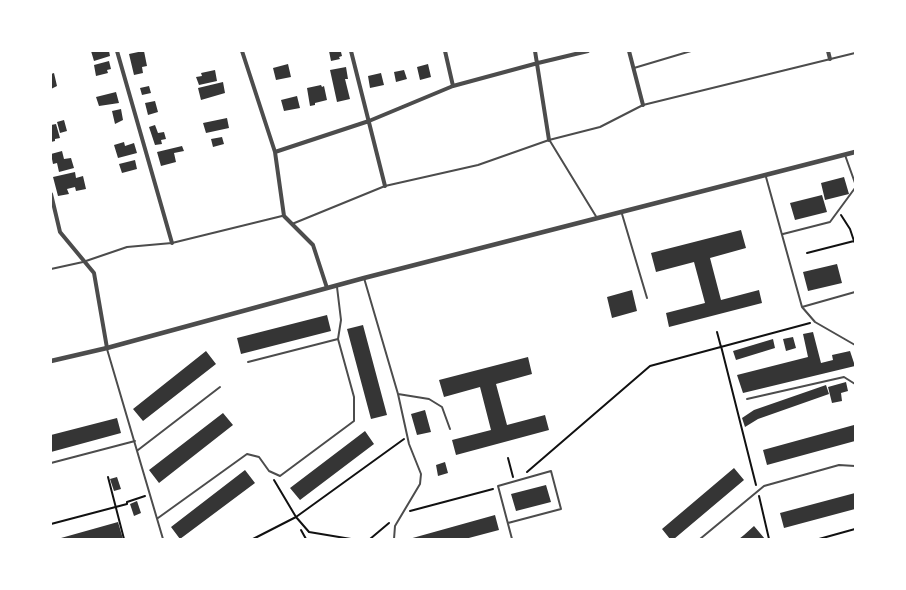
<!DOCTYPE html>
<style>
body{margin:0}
#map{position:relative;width:906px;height:590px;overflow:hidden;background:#fff;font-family:Inter,sans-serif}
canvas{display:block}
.frame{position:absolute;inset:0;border:52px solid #fff;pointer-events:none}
</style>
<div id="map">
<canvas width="906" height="590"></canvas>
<div class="frame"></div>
</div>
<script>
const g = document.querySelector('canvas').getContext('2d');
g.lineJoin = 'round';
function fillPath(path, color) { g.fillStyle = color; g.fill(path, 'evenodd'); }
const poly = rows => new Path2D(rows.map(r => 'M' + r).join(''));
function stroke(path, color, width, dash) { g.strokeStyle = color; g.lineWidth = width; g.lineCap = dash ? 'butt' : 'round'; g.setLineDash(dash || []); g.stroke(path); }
const building = poly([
 [91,51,109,51,110,56,94,61],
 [143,51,144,51,147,66,142,67,143,73,134,75,129,54],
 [329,51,341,52,342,56,339,57,340,59,331,61],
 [109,61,111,69,107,70,108,73,96,76,94,65],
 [288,64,291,77,276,80,273,68],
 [428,64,431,77,420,80,417,67],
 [346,67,348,79,345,79,350,99,337,102,330,70],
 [215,70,217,81,199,85,196,77,202,76,201,73],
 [404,70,407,79,396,82,394,72],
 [54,73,57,86,51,89,51,74],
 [381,73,384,85,370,88,368,76],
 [223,82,225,93,201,100,198,88],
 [321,85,322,87,324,86,327,100,315,103,315,105,310,106,307,88],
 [149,86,151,93,142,95,140,88],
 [116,92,119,103,99,106,96,97],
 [297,96,300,108,284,111,281,100],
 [155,101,158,112,148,115,145,103],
 [121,109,123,120,115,124,112,111],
 [227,118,229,128,206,133,203,123],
 [64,120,67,131,60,133,57,122],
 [56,124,60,138,55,139,55,141,51,142,51,125],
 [155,125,158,133,164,132,166,139,161,140,162,144,155,145,149,127],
 [222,137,224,144,213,147,211,139],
 [124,142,125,146,134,143,137,153,118,158,114,145],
 [182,146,184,151,174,153,176,162,161,166,157,152],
 [62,151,64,159,71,158,74,168,59,172,57,163,53,164,51,154],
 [135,160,137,169,122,173,119,164],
 [75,172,76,178,83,176,86,189,76,191,75,187,67,189,69,194,58,196,53,177],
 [844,177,849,194,825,200,821,183],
 [822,195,827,212,795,220,790,203],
 [741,230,746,248,710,258,721,300,759,290,762,303,669,327,666,313,705,303,694,262,656,272,651,253],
 [837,264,842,283,808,291,803,272],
 [632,290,637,311,612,318,607,297],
 [327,315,331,331,241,354,237,338],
 [363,325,387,415,371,419,347,329],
 [813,332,821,363,833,360,832,355,850,351,855,366,743,393,737,375,808,357,803,334],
 [793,337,796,348,786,351,783,339],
 [773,339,775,348,736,360,733,351],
 [206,351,216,364,143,421,133,409],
 [528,357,532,374,496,384,507,425,545,415,549,430,456,455,452,440,491,430,480,387,444,397,439,380],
 [846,382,848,391,841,393,842,401,832,403,828,387],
 [826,385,829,394,758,419,745,427,742,418,754,410],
 [425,410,431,432,417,435,411,414],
 [223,413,233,425,159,483,149,470],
 [117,418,121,433,51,452,51,435],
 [854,425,855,441,767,465,763,450],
 [365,431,374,444,300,500,290,488],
 [445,462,448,473,438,476,436,465],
 [734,468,744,480,674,539,670,539,662,529],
 [245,470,255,483,180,539,171,527],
 [117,477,121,489,114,491,110,479],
 [546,485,551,502,516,511,511,494],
 [855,493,855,509,784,528,780,513],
 [137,501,141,513,134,516,130,504],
 [495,515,499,530,465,539,409,539],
 [118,522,123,539,61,539,61,538],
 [754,526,765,539,739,539,744,535]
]);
const path = poly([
 [841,215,850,229,854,241],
 [807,253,854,241,855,243],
 [717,332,721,347],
 [721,346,756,485],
 [508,458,513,477],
 [527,472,650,366,810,323],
 [108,477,124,539],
 [274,480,296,517,309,532,351,539],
 [759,496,769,539],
 [410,511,493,489],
 [51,524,127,504,127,502,145,496],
 [301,530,306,539],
 [253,539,296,517,404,439],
 [370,539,389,523],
 [819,539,855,529]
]);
const service = poly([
 [634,68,691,51],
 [550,141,597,218],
 [845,155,855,183],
 [766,177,802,307,815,322,855,345],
 [622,214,647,298],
 [292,224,385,186,478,165,549,140,600,127,643,105,855,53],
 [783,234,830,222,855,188],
 [51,269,83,262,127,247,172,243,282,216],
 [364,278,398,394,409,444,421,474,420,484,395,526,394,539],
 [802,307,855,292],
 [107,349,163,539],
 [248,362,338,339],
 [398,394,429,399,442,407,450,429],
 [747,399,844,377,855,384],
 [138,450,220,387],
 [51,463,135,441],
 [158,518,247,454,259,457,269,471,280,476,354,421,354,397,338,339,341,320,337,287],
 [508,523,561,509,551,471,498,486,512,539],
 [700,539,764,486,839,465,855,466]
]);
const minor = poly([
 [117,51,172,243],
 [242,51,275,152,284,216,313,245,327,288],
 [351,51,385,186],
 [445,51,453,86],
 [535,51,549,140],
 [629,51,643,105],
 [828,51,830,59],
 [275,152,369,121,453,86,538,63,588,51],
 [51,194,60,232,94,273,107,348]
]);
const tertiary = poly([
 [51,361,107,348,364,278,855,152]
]);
fillPath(building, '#353535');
stroke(path, '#111', 2);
stroke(service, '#4c4c4c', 2);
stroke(minor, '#4c4c4c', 4);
stroke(tertiary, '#4c4c4c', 4.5);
</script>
